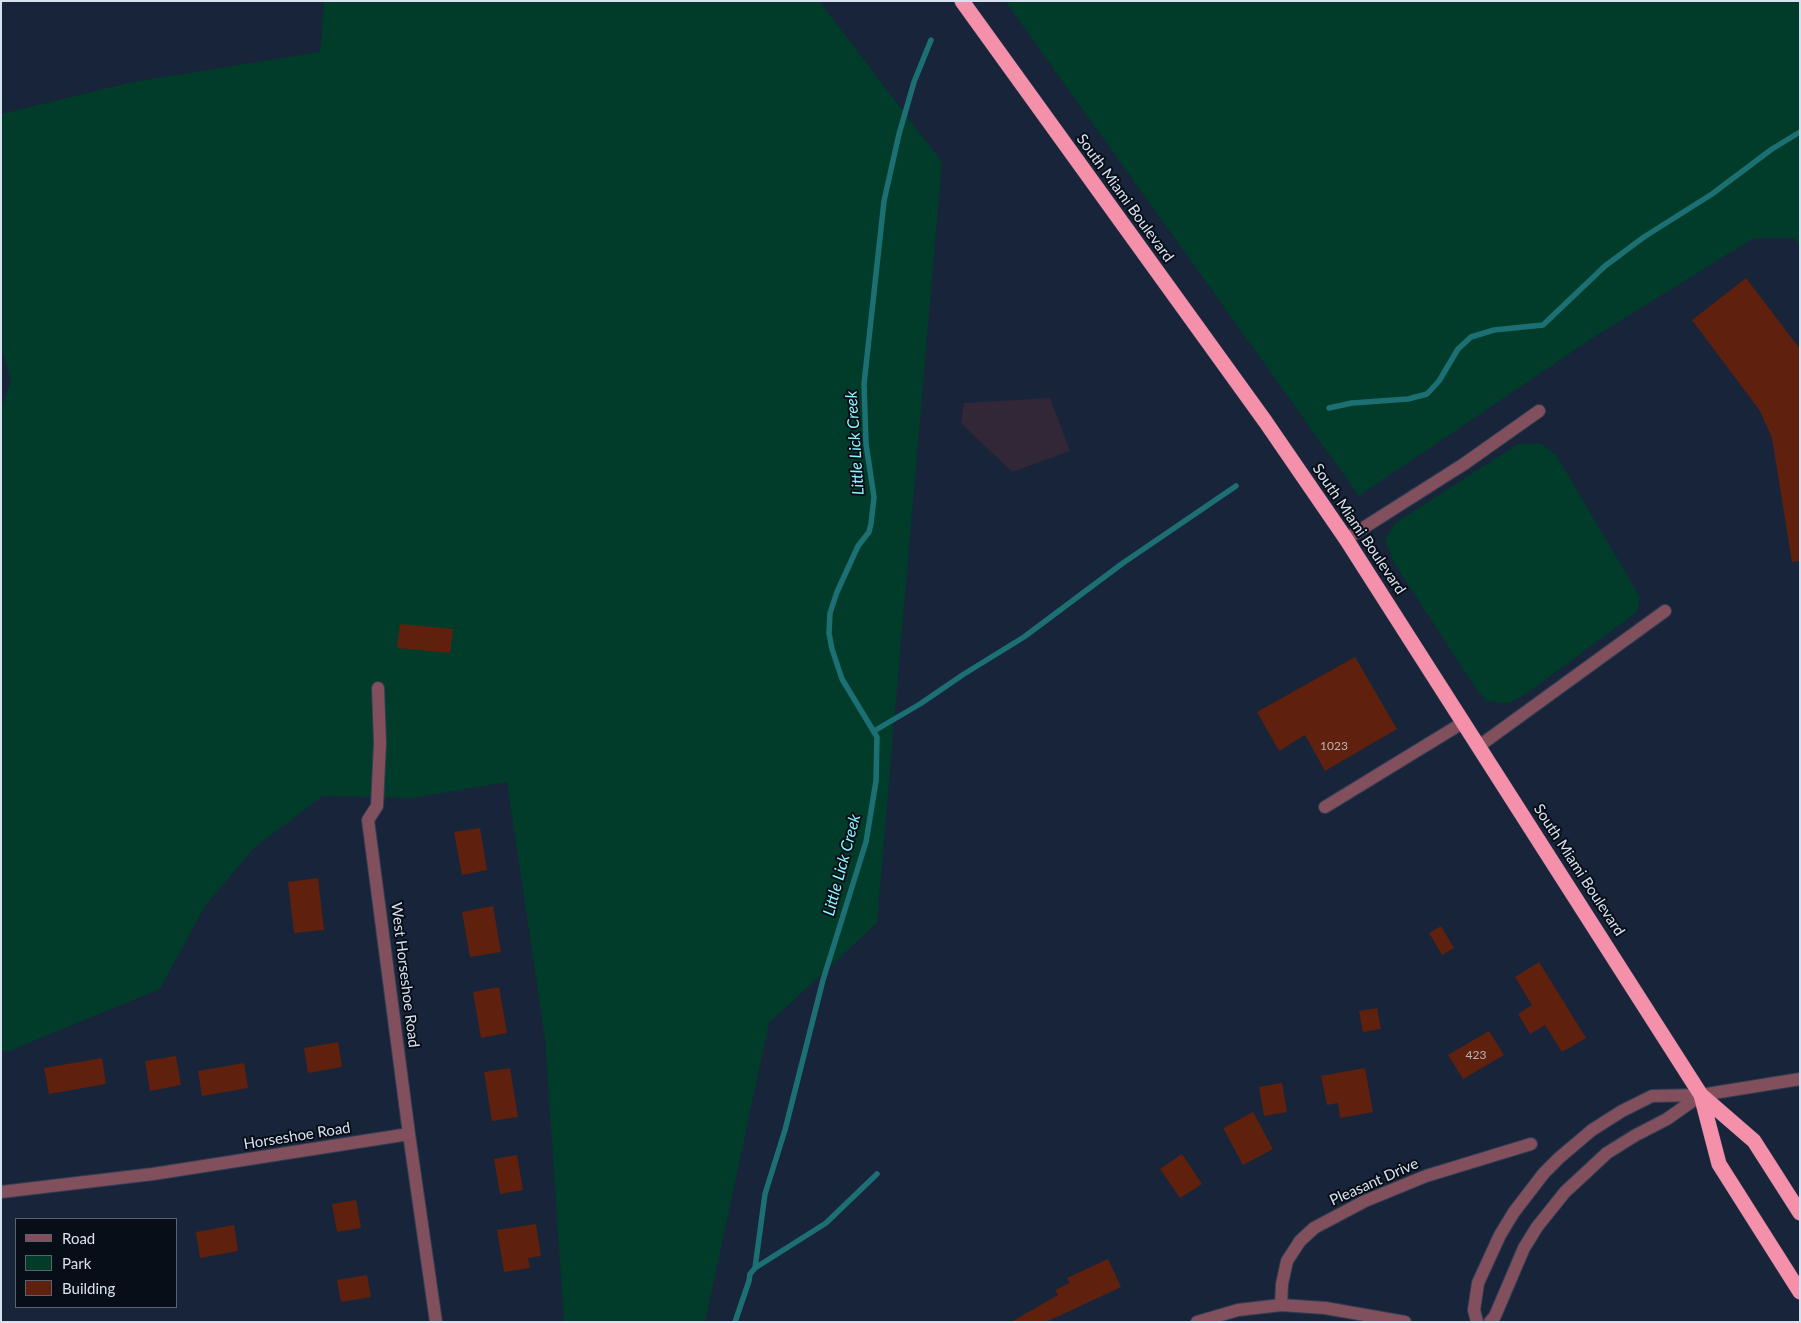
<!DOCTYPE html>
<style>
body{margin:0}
#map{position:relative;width:1801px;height:1323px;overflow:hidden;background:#17243a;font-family:Lato,sans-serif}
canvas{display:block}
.frame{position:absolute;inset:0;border:2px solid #d8e1f0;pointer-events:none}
.legend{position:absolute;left:15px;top:1218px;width:162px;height:90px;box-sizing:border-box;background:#080e17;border:1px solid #5b626e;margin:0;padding:6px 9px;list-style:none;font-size:15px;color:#d8e1f0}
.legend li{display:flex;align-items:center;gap:10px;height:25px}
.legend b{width:25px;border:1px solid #5b626e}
</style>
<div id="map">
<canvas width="1801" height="1323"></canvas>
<div class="frame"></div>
<ul class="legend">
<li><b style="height:6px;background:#824f5c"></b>Road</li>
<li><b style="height:14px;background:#003c29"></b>Park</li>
<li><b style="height:14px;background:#5f210d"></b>Building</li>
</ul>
</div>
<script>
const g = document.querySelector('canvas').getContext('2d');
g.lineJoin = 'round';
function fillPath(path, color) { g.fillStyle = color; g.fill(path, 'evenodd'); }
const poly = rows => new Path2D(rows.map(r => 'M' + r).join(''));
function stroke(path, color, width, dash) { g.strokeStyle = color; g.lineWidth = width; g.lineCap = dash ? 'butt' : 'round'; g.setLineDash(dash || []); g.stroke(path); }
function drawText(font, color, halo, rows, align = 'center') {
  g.font = font + ' Lato,sans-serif'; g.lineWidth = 4; g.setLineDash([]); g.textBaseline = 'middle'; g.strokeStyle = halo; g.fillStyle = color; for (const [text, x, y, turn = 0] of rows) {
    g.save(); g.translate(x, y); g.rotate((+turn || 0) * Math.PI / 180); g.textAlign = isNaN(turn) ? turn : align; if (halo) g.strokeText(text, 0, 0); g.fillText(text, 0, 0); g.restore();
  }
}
const industrial = poly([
 [1050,398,1070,451,1012,472,961,423,964,403]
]);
const green = poly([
 [324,1,819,1,942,162,877,923,769,1023,705,1322,564,1322,545,1039,507,782,413,798,323,796,255,847,205,906,160,989,9,1051,1,1051,1,408,11,381,1,346,1,114,133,82,320,52],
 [1005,1,1800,1,1800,247,1793,238,1754,238,1591,339,1359,496],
 [1518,444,1541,444,1556,455,1640,597,1637,612,1526,694,1508,703,1487,701,1477,690,1394,563,1385,540,1395,523]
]);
const stream = poly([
 [1329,408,1352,403,1408,399,1427,394,1439,381,1458,349,1471,337,1494,330,1543,325,1605,266,1644,237,1712,194,1772,149,1800,132],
 [874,731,920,704,964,674,1024,637,1123,563,1236,486],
 [755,1268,826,1223,877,1174],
 [735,1322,749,1281,750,1274,755,1268,765,1194,785,1130,823,980,866,842,876,781,877,737,842,679,832,649,829,633,830,613,837,592,858,546,869,532,871,524,874,497,866,444,864,384,884,201,899,134,914,82,931,40]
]);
const building = poly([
 [1746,278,1800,349,1800,561,1792,562,1772,438,1760,411,1692,320],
 [400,624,453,629,450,653,397,648],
 [1355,657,1397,729,1325,771,1305,735,1279,751,1257,712],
 [480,828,487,870,462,875,454,832],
 [318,878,324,930,294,933,288,882],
 [493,906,501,952,470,957,462,912],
 [1441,926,1454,948,1442,955,1429,933],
 [1539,962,1586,1038,1562,1052,1545,1025,1530,1034,1518,1014,1532,1005,1515,977],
 [499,987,507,1033,481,1038,473,992],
 [1377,1008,1381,1029,1363,1032,1359,1011],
 [1489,1031,1504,1055,1463,1079,1448,1055],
 [338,1042,342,1067,308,1073,304,1048],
 [176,1056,181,1085,150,1091,145,1061],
 [102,1058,106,1084,49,1094,44,1068],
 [244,1063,248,1088,202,1096,198,1071],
 [510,1068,518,1117,492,1121,484,1072],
 [1365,1068,1373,1112,1340,1118,1338,1103,1327,1105,1321,1076],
 [1282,1083,1287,1112,1264,1116,1259,1087],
 [1253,1112,1273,1149,1243,1165,1223,1128],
 [1182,1154,1202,1184,1180,1198,1160,1169],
 [517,1155,523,1190,500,1194,494,1159],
 [356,1200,361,1228,337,1232,332,1204],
 [536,1224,541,1256,528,1258,530,1268,504,1272,497,1230],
 [234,1225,238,1251,200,1258,196,1232],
 [1108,1259,1121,1287,1046,1322,1011,1322,1058,1295,1055,1290,1070,1283,1067,1278],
 [367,1275,371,1297,341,1302,337,1280]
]);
const minor = poly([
 [1346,539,1464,464,1539,411],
 [378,688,380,743,377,806,368,820,409,1134,436,1322],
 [1479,746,1665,611],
 [1325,807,1464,722],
 [1,1192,153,1174,409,1134],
 [1281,1305,1282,1284,1287,1261,1300,1241,1314,1228,1365,1201,1426,1176,1531,1144],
 [1197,1322,1238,1310,1281,1305,1325,1308,1405,1322],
 [1477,1322,1474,1310,1478,1283,1500,1235,1514,1212,1544,1173,1559,1158,1592,1130,1622,1111,1652,1096,1701,1095,1800,1079],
 [1490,1322,1495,1316,1524,1248,1537,1227,1565,1192,1607,1153,1636,1135,1667,1119,1701,1095]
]);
const highway = poly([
 [962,1,1265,421,1346,539,1701,1095,1754,1141,1800,1213],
 [1701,1095,1719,1164,1800,1292]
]);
const numberNames = [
 ["1023",1334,746],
 ["423",1476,1055]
];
const streetNames = [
 ["South Miami Boulevard",1125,198,54],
 ["South Miami Boulevard",1359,529,56],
 ["South Miami Boulevard",1579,870,57],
 ["West Horseshoe Road",405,975,83],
 ["Horseshoe Road",297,1136,-9],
 ["Pleasant Drive",1374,1182,-24]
];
const waterNames = [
 ["Little Lick Creek",855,443,-94],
 ["Little Lick Creek",842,865,-75]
];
fillPath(industrial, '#322736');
fillPath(green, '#003c29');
stroke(stream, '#1c7074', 5.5);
fillPath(building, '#5f210d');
stroke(minor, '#323e53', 14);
stroke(highway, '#323e53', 16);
stroke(minor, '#824f5c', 12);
stroke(highway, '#f590aa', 15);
drawText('12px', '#bab1b7', null, numberNames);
drawText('15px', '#d8e1f0', '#080e17', streetNames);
drawText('italic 16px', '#8cf9fe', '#080e17', waterNames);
</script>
